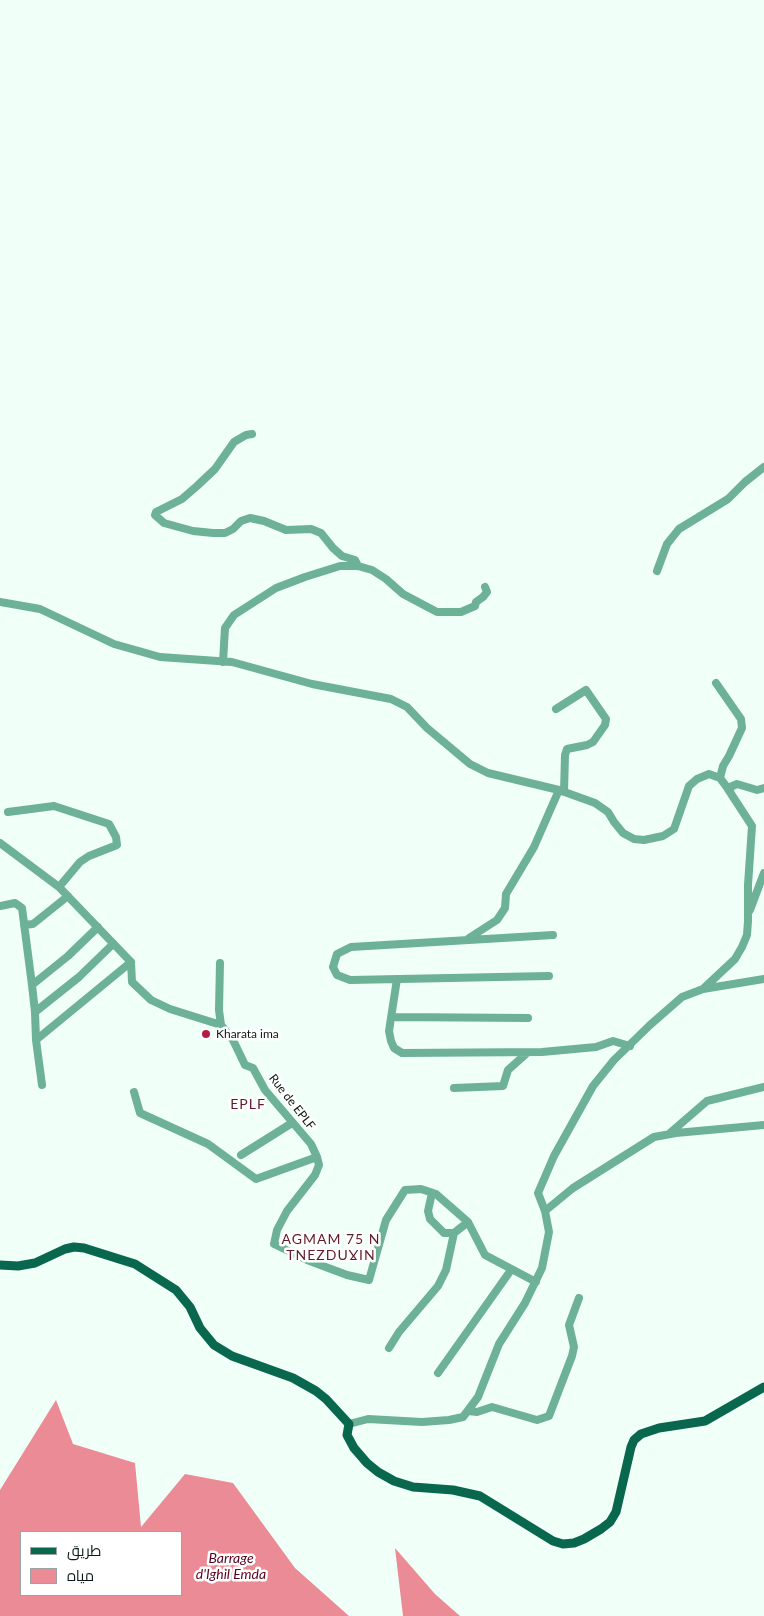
<!DOCTYPE html>
<meta charset="utf-8">
<style>
body{margin:0}
#map{position:relative;width:764px;height:1616px;overflow:hidden;background:#f1fff9;font-family:Lato,Cairo,sans-serif}
canvas{display:block}
.legend{position:absolute;left:20px;top:1531px;width:162px;height:65px;box-sizing:border-box;background:#fff;border:1px solid #9ea3a1;margin:0;padding:6px 9px;list-style:none;font-size:15px;color:#0c1914}
.legend li{display:flex;align-items:center;gap:10px;height:25px}
.legend b{width:25px;border:1px solid #9ea3a1}
</style>
<div id="map">
<canvas width="764" height="1616"></canvas>
<ul class="legend">
<li><b style="height:6px;background:#09674e"></b>طريق</li>
<li><b style="height:14px;background:#eb8b95"></b>مياه</li>
</ul>
</div>
<script>
const g = document.querySelector('canvas').getContext('2d');
g.lineJoin = 'round';
function fillPath(path, color) { g.fillStyle = color; g.fill(path, 'evenodd'); }
const poly = rows => new Path2D(rows.map(r => 'M' + r).join(''));
function stroke(path, color, width, dash) { g.strokeStyle = color; g.lineWidth = width; g.lineCap = dash ? 'butt' : 'round'; g.setLineDash(dash || []); g.stroke(path); }
function drawText(font, color, halo, rows, align = 'center') {
  g.font = font + ' Lato,sans-serif'; g.lineWidth = 5; g.setLineDash([]); g.textBaseline = 'middle'; g.strokeStyle = halo; g.fillStyle = color; for (const [text, x, y, turn = 0] of rows) {
    g.save(); g.translate(x, y); g.rotate((+turn || 0) * Math.PI / 180); g.textAlign = isNaN(turn) ? turn : align; if (halo) g.strokeText(text, 0, 0); g.fillText(text, 0, 0); g.restore();
  }
}
const water = poly([
 [56,1400,73,1444,135,1463,141,1527,185,1474,233,1483,295,1568,349,1616,0,1616,0,1490],
 [181,1532,181,1595,21,1595,21,1532],
 [395,1548,435,1594,460,1616,403,1616]
]);
const minor = poly([
 [252,434,246,435,234,442,215,469,197,486,182,499,156,512,155,515,164,523,193,531,213,533,225,533,233,529,241,521,250,518,264,521,286,530,311,529,321,533,333,548,342,556,355,560,358,566],
 [657,571,667,544,679,529,728,499,745,482,764,467],
 [0,602,40,609,114,644,160,657,232,662,312,684,391,699,407,707,427,728,470,764,488,773,559,790,595,803,608,812,614,822,623,833,634,839,644,840,663,836,674,829,689,786,697,779,709,774,720,778,726,786,752,826,748,885,748,921,747,935,742,947,735,959,703,989,682,997,650,1025,614,1060,593,1086,554,1156,538,1193,545,1211,549,1232,542,1268,525,1303,499,1344,478,1397,463,1417,449,1420,422,1422,368,1419,349,1424],
 [223,662,225,628,234,615,276,588,305,577,340,566,358,566,372,570,386,579,403,594,437,612,461,612,475,606,476,602,483,597,487,592,485,587],
 [716,683,741,719,742,728,729,756,723,766,720,778],
 [556,709,586,690,606,719,605,725,593,742,587,745,567,749,565,755,564,792],
 [730,791,728,788,737,784,757,790,764,788],
 [8,812,54,806,109,824,116,837,117,845,89,856,80,862,59,887],
 [0,843,59,887,131,962,36,1040],
 [0,906,15,903,22,908,32,985,35,1012,36,1040,42,1085],
 [750,910,764,873],
 [24,925,33,924,68,896],
 [469,938,497,920,505,908,506,894,534,847,559,790],
 [131,962,132,982,151,1000,170,1009,221,1025],
 [220,963,219,1010,221,1025,233,1040,245,1065,253,1068,265,1090,311,1144,317,1157],
 [549,976,350,980,337,975,333,967,337,954,351,947,553,935],
 [397,979,389,1031,391,1041,394,1048,402,1053,542,1052,596,1047,613,1041,630,1046],
 [32,985,68,956,98,927],
 [703,989,764,979],
 [35,1012,79,977,113,944],
 [392,1017,528,1018],
 [454,1088,503,1086,508,1070,527,1053],
 [134,1092,140,1113,208,1144,256,1179,317,1157,319,1165,315,1175,287,1211,277,1230,274,1244,307,1260,347,1275,369,1280,386,1220,405,1190,421,1189,436,1194,468,1222,485,1255,536,1282],
 [670,1133,707,1101,764,1087],
 [241,1155,292,1123],
 [432,1193,428,1211,430,1219,444,1233,454,1233],
 [545,1211,573,1188,654,1137,676,1133,764,1125],
 [389,1348,399,1332,438,1286,446,1270,454,1233,468,1222],
 [438,1373,511,1270],
 [468,1411,477,1412,492,1407,537,1420,549,1416,572,1356,574,1347,569,1325,579,1298]
]);
const major = poly([
 [0,1265,18,1266,35,1263,65,1249,74,1247,84,1248,135,1264,176,1290,190,1307,200,1328,214,1345,232,1356,293,1378,316,1391,326,1399,349,1424,347,1435,354,1448,367,1463,378,1472,394,1481,413,1487,453,1490,480,1496,553,1541,563,1544,574,1543,584,1539,601,1529,610,1522,616,1512,631,1447,634,1440,641,1434,659,1428,705,1421,764,1387]
]);
const markers = [
 [206,1034,5,"#b11e42"]
];
const poiNames = [
 ["Kharata ima",216,1034]
];
const streetNames = [
 ["Rue de EPLF",292,1102,52]
];
const neighbourhoodNames = [
 ["EPLF",248,1104],
 ["AGMAM 75 N",331,1239],
 ["TNEZDUƔIN",331,1255]
];
const waterNames = [
 ["Barrage",231,1558],
 ["d'Ighil Emda",231,1574]
];
fillPath(water, '#eb8b95');
stroke(minor, '#6db197', 8);
stroke(major, '#09674e', 9);
for (const [x, y, r, color] of markers) { const dot = new Path2D(); dot.arc(x, y, r, 0, 2 * Math.PI); g.fillStyle = color; g.fill(dot); stroke(dot, '#fff', 2); }
drawText('12px', '#0c1914', '#fff', poiNames, 'left');
drawText('12px', '#0c1914', '#fff', streetNames);
g.letterSpacing = '1px';
drawText('14px', '#621d29', '#fff', neighbourhoodNames);
g.letterSpacing = '0px';
drawText('italic 14px', '#5b031c', '#fff', waterNames);
</script>
